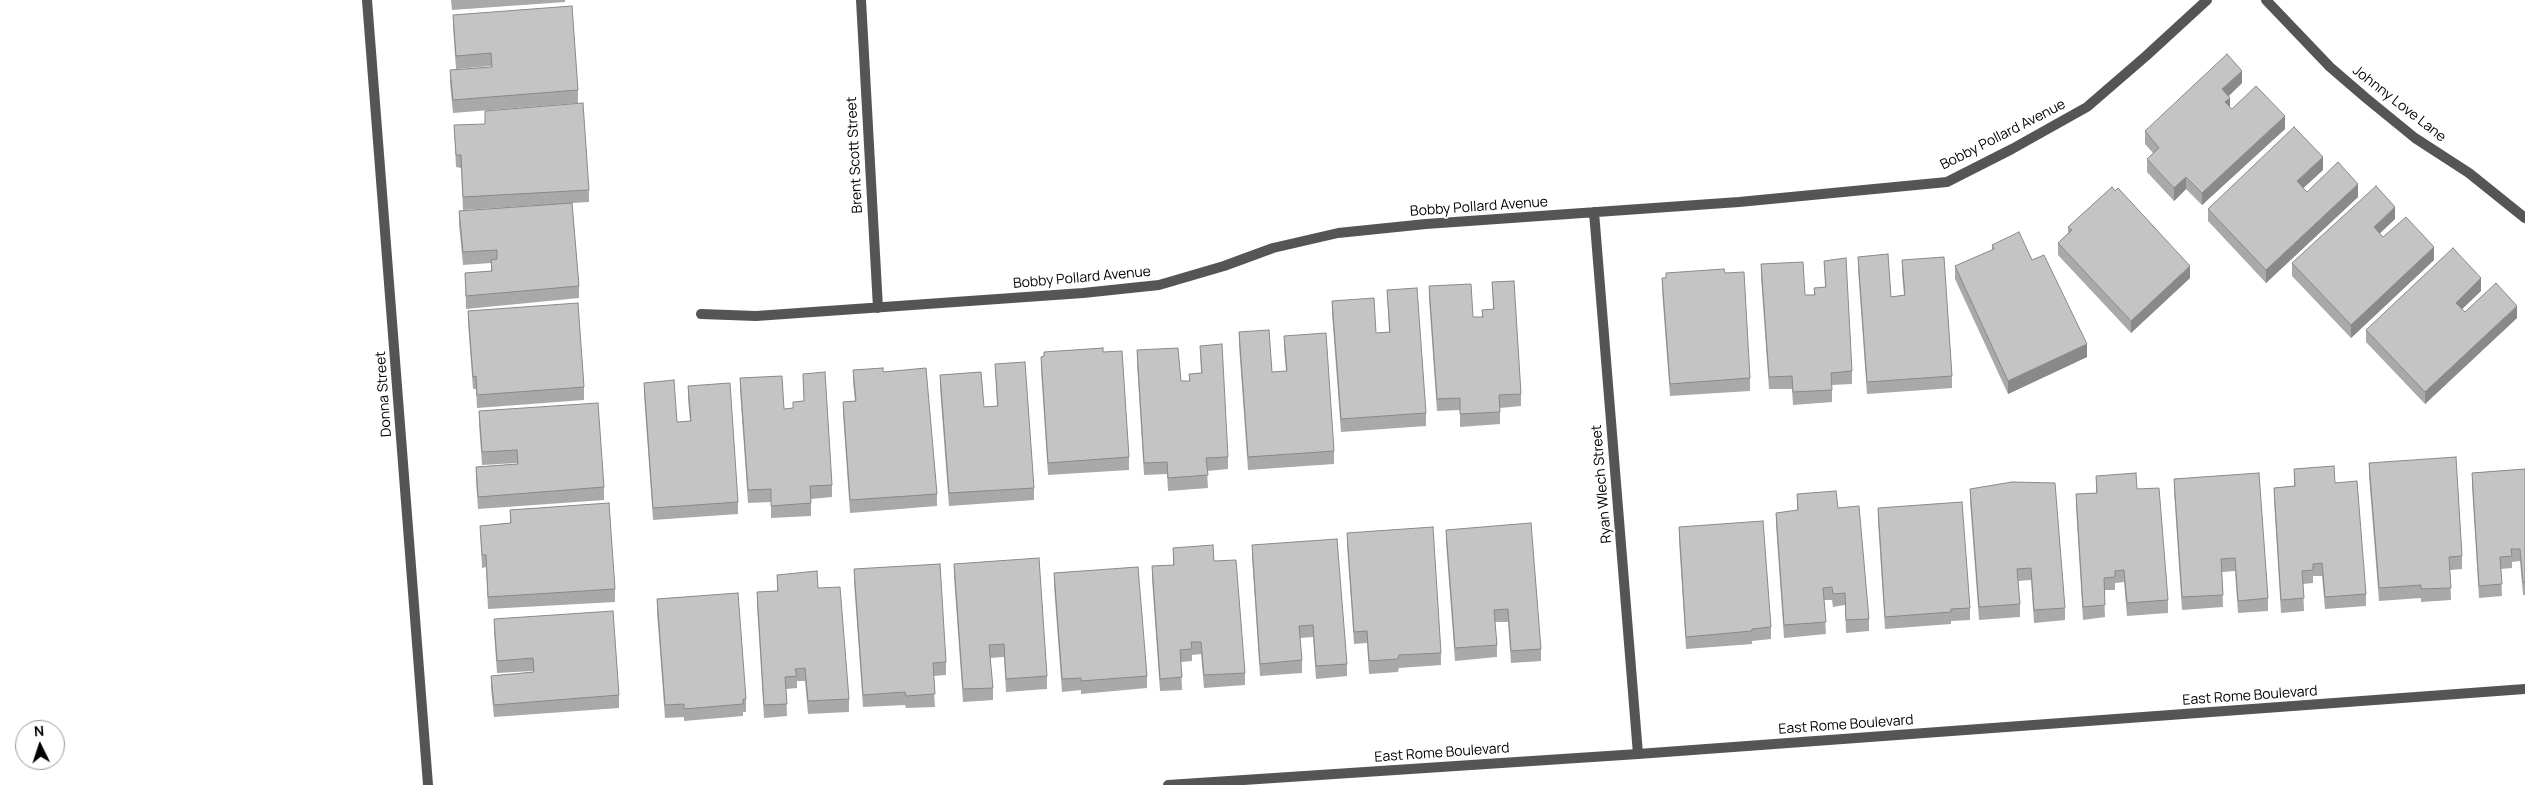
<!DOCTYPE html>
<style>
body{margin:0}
#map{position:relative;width:2525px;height:785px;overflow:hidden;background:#fff;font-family:Manrope,sans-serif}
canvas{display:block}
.north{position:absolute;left:15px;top:720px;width:50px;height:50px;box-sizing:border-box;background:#fff;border:1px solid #999;border-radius:50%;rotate:356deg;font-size:14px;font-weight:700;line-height:20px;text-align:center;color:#000}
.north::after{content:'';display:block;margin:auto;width:18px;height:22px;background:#000;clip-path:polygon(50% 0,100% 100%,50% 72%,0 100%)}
</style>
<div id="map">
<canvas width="2525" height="785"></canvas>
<div class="north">N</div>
</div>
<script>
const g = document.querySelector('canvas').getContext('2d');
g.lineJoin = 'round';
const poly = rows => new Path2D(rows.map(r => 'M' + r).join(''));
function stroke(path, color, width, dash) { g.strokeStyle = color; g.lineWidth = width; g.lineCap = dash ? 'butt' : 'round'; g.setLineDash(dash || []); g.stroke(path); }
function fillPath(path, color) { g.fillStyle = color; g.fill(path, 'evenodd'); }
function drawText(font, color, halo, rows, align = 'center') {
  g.font = font + ' Manrope,sans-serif'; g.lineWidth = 4; g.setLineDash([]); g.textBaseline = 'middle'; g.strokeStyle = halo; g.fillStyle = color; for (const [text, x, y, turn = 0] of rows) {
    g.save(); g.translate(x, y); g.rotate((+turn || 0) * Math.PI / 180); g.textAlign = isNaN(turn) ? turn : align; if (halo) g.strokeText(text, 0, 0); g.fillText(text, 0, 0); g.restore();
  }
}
const minor = poly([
 [861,0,878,308],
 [2266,0,2330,67,2366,98,2415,138,2469,173,2525,218],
 [1594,212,1638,754],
 [701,314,756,316,1083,293,1159,285,1224,266,1273,248,1338,233,1426,224,1739,202,1947,182,2012,149,2087,107,2146,56,2207,0]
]);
const tertiary = poly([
 [367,0,428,785],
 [1168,785,1638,754,2525,689]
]);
const wall = poly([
 [451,0,565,0,565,2,452,10],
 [453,15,578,90,578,103,453,113,450,83,450,70,491,67,491,66,456,69,453,27],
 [2242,83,2229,96,2230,108,2232,109,2285,129,2202,205,2186,189,2174,201,2147,172,2147,159,2153,153,2145,144,2145,131],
 [454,125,589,190,589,202,572,203,579,286,579,298,466,309,465,273,491,271,491,263,463,265,459,224,459,211,540,205,463,210,461,168,456,167],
 [2323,170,2303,188,2307,192,2358,197,2266,283,2208,221,2208,209],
 [2395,219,2380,233,2383,237,2434,260,2351,338,2292,276,2292,263],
 [2068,227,2190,278,2131,333,2058,255,2058,243,2068,233],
 [1992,245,2032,260,2087,357,2008,394,1955,279,1955,266,1992,250],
 [1858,257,1891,297,1904,295,1902,273,1902,260,1952,376,1952,388,1867,394,1858,269],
 [1824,261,1852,371,1852,384,1832,385,1832,402,1793,405,1792,389,1769,389,1761,277,1761,264,1805,295,1814,295,1814,288,1825,287],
 [1725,273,1750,378,1750,391,1670,396,1662,290,1662,278],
 [1492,282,1521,394,1521,406,1500,408,1500,424,1460,427,1460,410,1437,411,1429,299,1429,286,1473,317,1482,317,1482,310,1493,309],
 [1387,290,1426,413,1426,426,1341,432,1332,313,1332,301,1376,333,1389,332],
 [2481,291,2462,309,2465,312,2517,318,2425,404,2366,342,2366,330],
 [468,311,584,387,584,400,477,408,476,389,473,389,468,323],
 [1239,332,1272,372,1286,371,1284,348,1284,336,1334,451,1334,464,1248,470,1239,345],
 [1200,346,1228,457,1228,469,1207,471,1208,488,1168,491,1167,474,1144,475,1137,363,1137,350,1181,381,1189,381,1189,374,1201,373],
 [1103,352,1129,457,1129,470,1048,475,1041,369,1041,357],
 [995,364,1034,488,1034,500,949,506,940,388,940,375,984,407,997,406],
 [853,370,883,372,937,494,937,506,850,513,843,414,843,402,855,401,853,382],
 [803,374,832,485,832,497,811,499,811,516,771,518,771,502,748,503,740,390,740,378,784,409,793,408,793,402,804,401],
 [644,383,677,422,690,421,688,399,688,386,738,502,738,514,653,520,644,395],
 [479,411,604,487,604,500,478,509,476,480,476,467,517,464,517,463,482,465,479,424],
 [2369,463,2462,556,2462,569,2450,570,2451,600,2421,602,2421,598,2379,601,2369,476],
 [2294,469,2335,483,2366,594,2366,606,2325,609,2322,576,2313,576,2313,583,2303,584,2304,611,2281,613,2274,500,2274,488,2294,486],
 [2525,469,2525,595,2523,595,2520,561,2512,562,2512,568,2501,569,2502,596,2479,598,2472,486,2472,473],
 [2096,476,2137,489,2168,600,2168,613,2127,616,2124,582,2115,583,2115,590,2104,590,2105,617,2083,620,2076,507,2076,494,2096,493],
 [2174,479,2268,598,2268,611,2238,613,2235,571,2222,572,2223,607,2182,610,2174,491],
 [1970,489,2065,608,2065,620,2034,623,2031,580,2018,581,2020,604,2020,617,1979,620,1970,501],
 [1797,494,1838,508,1869,619,1869,631,1846,633,1845,605,1833,607,1832,600,1824,600,1826,634,1784,638,1776,525,1776,513,1797,511],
 [1878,508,1970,608,1970,620,1951,621,1951,624,1885,629,1878,521],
 [510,510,615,589,615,602,488,609,486,567,482,568,480,526,510,523],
 [1679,527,1771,627,1771,639,1752,641,1752,644,1686,649,1679,540],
 [1446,530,1541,649,1541,661,1511,663,1508,622,1495,622,1497,645,1497,657,1455,661,1446,542],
 [1347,533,1441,653,1441,665,1399,668,1398,672,1369,674,1367,643,1354,644,1347,545],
 [1252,545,1347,664,1347,676,1316,679,1313,637,1300,638,1302,660,1302,673,1260,676,1252,557],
 [1173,548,1214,561,1245,673,1245,685,1204,688,1201,654,1192,655,1192,661,1181,662,1182,690,1160,691,1152,579,1152,566,1173,565],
 [954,564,1047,676,1047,689,1006,692,1004,657,990,658,993,688,993,700,963,702,954,577],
 [854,569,946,662,946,675,933,676,935,707,906,708,905,705,863,707,854,582],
 [1054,573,1147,676,1147,688,1081,694,1081,690,1062,692,1054,586],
 [777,575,818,588,849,699,849,712,808,714,805,681,797,681,797,688,786,689,787,716,764,718,757,605,757,592,777,591],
 [657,599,746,699,746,712,743,712,743,716,684,721,684,717,665,718,657,612],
 [494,619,619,695,619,708,494,717,491,688,491,676,533,672,533,671,497,673,494,632]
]);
const shadedWall = poly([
 [2242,71,2242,83,2222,102,2222,89],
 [2230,98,2230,110,2225,102],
 [2285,116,2285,129,2202,205,2202,193],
 [2323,157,2323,170,2297,194,2297,181],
 [2186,177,2186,189,2174,201,2174,188],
 [2358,184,2358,197,2266,283,2266,270],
 [2395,207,2395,219,2374,239,2374,227],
 [2434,247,2434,260,2351,338,2351,325],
 [2190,266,2190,278,2131,333,2131,321],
 [2481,278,2481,291,2456,315,2456,303],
 [2517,306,2517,318,2425,404,2425,392],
 [2087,344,2087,357,2008,394,2008,381]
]);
const building = poly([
 [572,6,578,90,453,100,450,70,492,67,491,53,456,56,453,15,572,6],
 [2227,54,2242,71,2222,89,2230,98,2225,102,2232,109,2256,86,2285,116,2202,193,2186,177,2174,188,2147,159,2159,148,2145,131,2227,54],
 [583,103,589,190,463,197,461,155,456,155,454,125,485,124,485,111,583,103],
 [2294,127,2323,157,2297,181,2307,192,2338,162,2358,184,2266,270,2208,209,2294,127],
 [2376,186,2395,207,2374,227,2383,237,2406,217,2434,247,2351,325,2292,263,2376,186],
 [2112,187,2115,191,2118,188,2190,266,2131,321,2058,243,2072,230,2068,227,2112,187],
 [572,203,579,286,466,296,465,273,492,271,491,260,497,259,497,250,463,252,459,211,572,203],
 [2019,232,2032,260,2044,255,2087,344,2008,381,1955,266,1994,249,1992,245,2019,232],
 [2453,248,2481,278,2456,303,2465,312,2496,283,2517,306,2425,392,2366,330,2453,248],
 [1888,254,1891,297,1905,295,1902,260,1944,257,1952,376,1867,382,1858,257,1888,254],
 [1846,258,1852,371,1831,373,1832,390,1793,392,1792,376,1769,377,1761,264,1803,262,1805,295,1815,295,1814,288,1826,287,1824,261,1846,258],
 [1724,269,1725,273,1744,272,1750,378,1670,384,1662,278,1666,278,1666,273,1724,269],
 [1514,281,1521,394,1499,395,1500,412,1460,414,1460,398,1437,399,1429,286,1471,284,1473,317,1483,317,1482,310,1494,309,1492,282,1514,281],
 [1417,288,1426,413,1341,419,1332,301,1374,298,1376,333,1390,332,1387,290,1417,288],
 [578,303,584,387,477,395,476,376,473,377,468,311,578,303],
 [1269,330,1272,372,1287,371,1284,336,1326,333,1334,451,1248,457,1239,332,1269,330],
 [1222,344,1228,457,1206,458,1208,475,1168,478,1167,462,1144,463,1137,350,1178,348,1181,381,1190,381,1189,374,1202,373,1200,346,1222,344],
 [1103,348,1103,352,1122,351,1129,457,1048,463,1041,357,1044,356,1044,352,1103,348],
 [1025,362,1034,488,949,493,940,375,981,372,984,407,998,406,995,364,1025,362],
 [883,368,883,372,926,368,937,494,850,500,843,402,856,401,853,370,883,368],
 [825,372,832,485,810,486,811,503,771,506,771,489,748,490,740,378,782,376,784,409,793,408,793,402,804,401,803,374,825,372],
 [674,380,677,422,691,421,688,386,730,383,738,502,653,508,644,383,674,380],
 [598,403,604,487,478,497,476,467,518,464,517,450,482,452,479,411,598,403],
 [2456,457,2462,556,2449,557,2451,588,2421,589,2421,585,2379,588,2369,463,2456,457],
 [2334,466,2335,483,2357,481,2366,594,2325,597,2322,563,2313,564,2313,570,2302,571,2304,598,2281,600,2274,488,2295,486,2294,469,2334,466],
 [2525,469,2525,582,2523,582,2520,549,2511,549,2512,556,2500,557,2502,584,2479,586,2472,473,2525,469],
 [2136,473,2137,489,2159,488,2168,600,2127,603,2124,570,2115,571,2115,577,2104,578,2105,605,2083,607,2076,494,2097,493,2096,476,2136,473],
 [2259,473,2268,598,2238,601,2235,558,2221,559,2223,595,2182,597,2174,479,2259,473],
 [2012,482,2055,483,2065,608,2034,610,2031,568,2017,569,2020,604,1979,607,1970,489,2012,482],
 [1836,491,1838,508,1859,506,1869,619,1846,620,1845,593,1833,594,1832,587,1823,588,1826,622,1784,625,1776,513,1798,510,1797,494,1836,491],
 [1962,502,1970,608,1951,609,1951,612,1885,617,1878,508,1962,502],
 [609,503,615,589,488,597,486,555,482,555,480,526,511,523,510,510,609,503],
 [1763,521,1771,627,1752,629,1752,631,1686,637,1679,527,1763,521],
 [1531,523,1541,649,1511,651,1508,609,1494,610,1497,645,1455,648,1446,530,1531,523],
 [1433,527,1441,653,1399,655,1398,659,1369,661,1367,631,1354,632,1347,533,1433,527],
 [1337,539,1347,664,1316,666,1313,625,1299,626,1302,660,1260,664,1252,545,1337,539],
 [1213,545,1214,561,1236,560,1245,673,1204,675,1201,642,1191,642,1192,649,1180,650,1182,677,1160,679,1152,566,1174,565,1173,548,1213,545],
 [1039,558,1047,676,1006,679,1004,644,989,645,993,688,963,689,954,564,1039,558],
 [940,564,946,662,933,663,935,694,906,696,905,692,863,695,854,569,940,564],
 [1138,567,1147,676,1081,681,1081,678,1062,679,1054,573,1138,567],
 [817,571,818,588,840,587,849,699,808,701,805,668,795,669,797,676,785,677,787,704,764,705,757,592,778,591,777,575,817,571],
 [738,593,746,699,743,699,743,704,684,709,684,704,665,705,657,599,738,593],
 [613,611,619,695,494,705,491,676,534,672,533,658,497,661,494,619,613,611]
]);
const streetNames = [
 ["Johnny Love Lane",2399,104,38],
 ["Bobby Pollard Avenue",2003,135,-27],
 ["Brent Scott Street",855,155,-93],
 ["Bobby Pollard Avenue",1479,207,-4],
 ["Bobby Pollard Avenue",1082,278,-5],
 ["Donna Street",384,394,-94],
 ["Ryan Wlech Street",1602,484,-95],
 ["East Rome Boulevard",2250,696,-4],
 ["East Rome Boulevard",1846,725,-4],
 ["East Rome Boulevard",1442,753,-4]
];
stroke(minor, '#555', 10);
stroke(tertiary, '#555', 10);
fillPath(wall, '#a9a9a9');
fillPath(shadedWall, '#898989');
fillPath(building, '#c4c4c4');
stroke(building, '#898989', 1);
drawText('14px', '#000', '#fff', streetNames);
</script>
